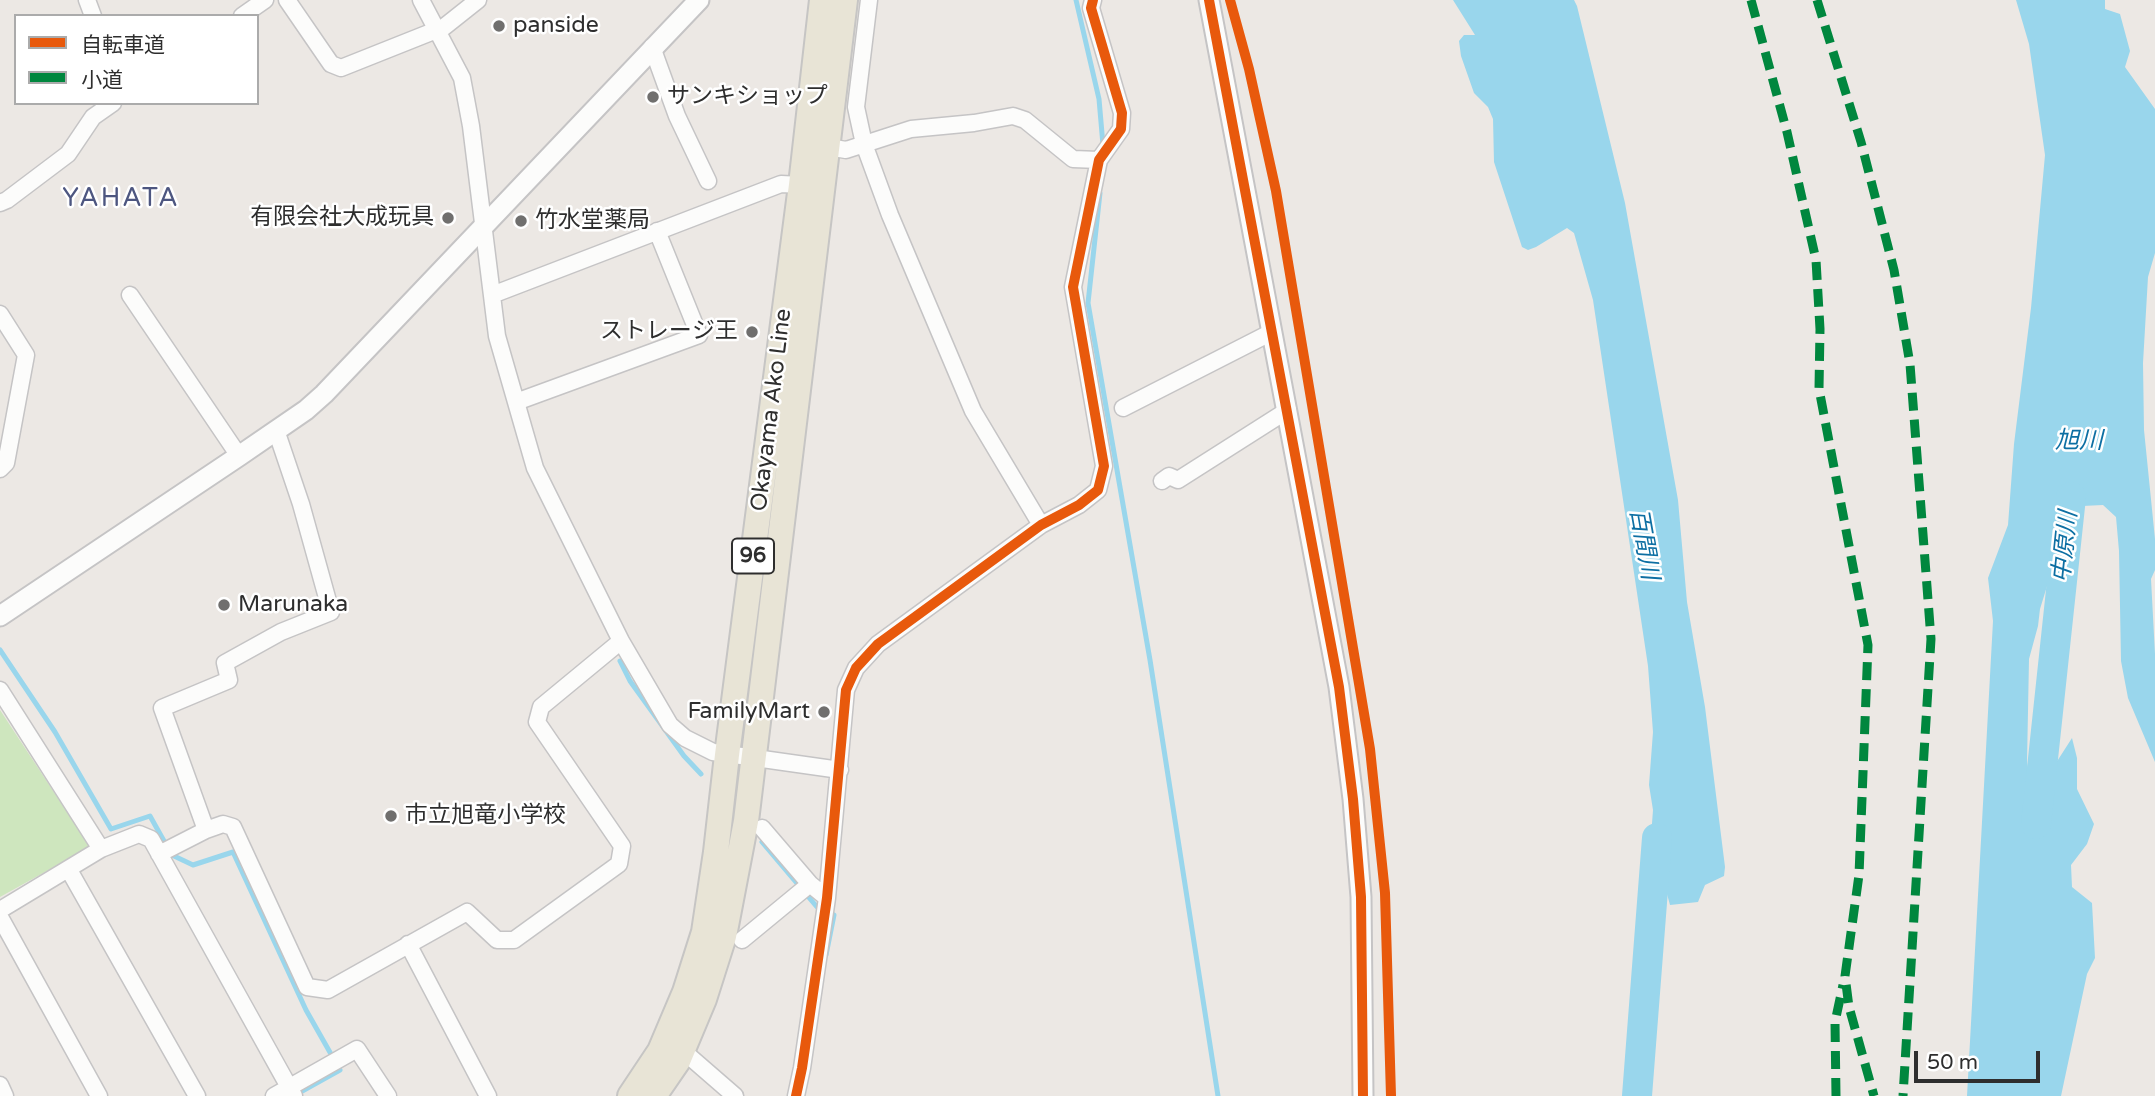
<!DOCTYPE html>
<meta charset="utf-8">
<style>
body{margin:0}
#map{position:relative;width:2155px;height:1096px;overflow:hidden;background:#ece8e4;font-family:"Varela Round","Noto Sans JP",sans-serif}
canvas{display:block}
.legend{position:absolute;left:14px;top:14px;width:245px;height:91px;box-sizing:border-box;background:#fff;border:2px solid #ababab;margin:0;padding:9px 12px;list-style:none;font-size:21px;color:#2e2e2e}
.legend li{display:flex;align-items:center;gap:14px;height:35px}
.legend b{width:35px;border:2px solid #ababab}
.scale{position:absolute;left:1914px;top:1051px;width:126px;height:32px;box-sizing:border-box;border:4px solid #2e2e2e;border-top:0;padding-left:9px;font-size:21px;line-height:24px;white-space:nowrap;color:#2e2e2e;-webkit-text-stroke:5px #fff;paint-order:stroke}
</style>
<div id="map">
<canvas width="2155" height="1096"></canvas>
<ul class="legend">
<li><b style="height:9px;background:#e8590c"></b>自転車道</li>
<li><b style="height:9px;background:#00873e"></b>小道</li>
</ul>
<div class="scale">50 m</div>
</div>
<script>
const g = document.querySelector('canvas').getContext('2d');
g.lineJoin = 'round';
function fillPath(path, color) { g.fillStyle = color; g.fill(path, 'evenodd'); }
const poly = rows => new Path2D(rows.map(r => 'M' + r).join(''));
function stroke(path, color, width, dash) { g.strokeStyle = color; g.lineWidth = width; g.lineCap = dash ? 'butt' : 'round'; g.setLineDash(dash || []); g.stroke(path); }
function drawText(font, color, halo, rows, align = 'center') {
  g.font = font + ' "Varela Round","Noto Sans JP",sans-serif'; g.lineWidth = 5; g.setLineDash([]); g.textBaseline = 'middle'; g.strokeStyle = halo; g.fillStyle = color; for (const [text, x, y, turn = 0] of rows) {
    g.save(); g.translate(x, y); g.rotate((+turn || 0) * Math.PI / 180); g.textAlign = isNaN(turn) ? turn : align; if (halo) g.strokeText(text, 0, 0); g.fillText(text, 0, 0); g.restore();
  }
}
const green = poly([
 [0,710,90,847,0,897]
]);
const water = poly([
 [1453,0,1574,0,1577,6,1625,203,1678,500,1687,602,1705,707,1725,867,1724,876,1705,885,1698,902,1670,905,1664,883,1648,877,1653,810,1649,785,1653,732,1648,666,1593,300,1574,233,1567,228,1536,247,1528,250,1522,247,1494,162,1493,119,1488,107,1474,93,1461,56,1459,41,1464,35,1475,35],
 [2016,0,2105,0,2105,9,2120,14,2130,51,2125,67,2155,109,2155,253,2148,277,2143,363,2144,430,2155,539,2155,570,2151,579,2155,654,2155,762,2128,698,2121,661,2119,551,2116,517,2103,505,2082,506,2056,557,2040,609,2038,626,2029,659,2027,763,2030,782,2037,785,2045,780,2072,738,2077,758,2077,789,2094,824,2087,844,2071,865,2072,887,2092,903,2095,958,2087,974,2061,1096,1967,1096,1993,621,1988,578,2008,525,2014,444,2031,308,2045,155,2029,44]
]);
const stream = poly([
 [1076,0,1099,99,1103,145],
 [1100,193,1088,303,1150,660,1218,1096],
 [0,650,55,732,111,829,150,816,164,841],
 [620,661,630,681,684,756,701,774],
 [762,842,817,907,834,915,826,955],
 [174,856,193,865,233,852,306,1010,340,1070,297,1094]
]);
const river = poly([
 [2036,824,2071,497],
 [1637,1096,1657,838]
]);
const minor = poly([
 [87,0,93,16],
 [287,0,331,64,341,68,444,27,478,0],
 [421,0,462,78,471,126,497,336,535,468,621,641,670,725,685,738,713,752,840,770],
 [869,0,856,107,864,144,890,215,973,411,1041,525],
 [242,16,265,0],
 [652,47,677,116,708,181],
 [828,147,846,150,911,129,974,123,1013,116,1025,120,1073,159,1099,160],
 [0,203,7,200,68,154,93,117,113,103],
 [130,295,239,456],
 [492,295,781,184,801,185],
 [0,314,26,355,6,463,0,469],
 [516,402,699,335,657,231],
 [1123,408,1272,332],
 [1162,481,1169,476,1178,480,1288,410],
 [0,690,101,849],
 [762,828,810,884,827,898],
 [206,830,162,708,229,680,225,663,281,632,331,612,301,504,276,430],
 [159,854,206,830,223,824,233,827,307,987,328,990,467,912,497,940,514,940,619,864,622,846,537,722,541,707,621,641],
 [69,870,197,1096],
 [0,910,101,849,139,834,151,839,294,1096],
 [0,917,99,1096],
 [742,940,810,884],
 [408,944,488,1096],
 [682,1050,735,1096],
 [0,1085,5,1096],
 [274,1096,357,1049,388,1096],
 [796,1096,802,1068,827,898,846,690,856,668,878,644,1041,525,1079,505,1098,490,1104,466,1073,287,1099,160,1121,129,1122,113,1091,8,1093,0]
]);
const tertiary = poly([
 [1209,0,1339,687,1353,799,1361,897,1363,1096],
 [0,616,239,456,306,410,324,394,699,0]
]);
const primary = poly([
 [630,1096,660,1051,685,992,704,932,716,852,727,755,801,185,822,0],
 [654,1096,678,1061,704,999,724,936,746,821,845,0]
]);
const quiet = poly([
 [1751,0,1787,132,1816,260,1820,329,1819,389,1868,645,1859,875,1845,976,1849,1007,1874,1096],
 [1817,0,1861,142,1894,270,1910,364,1931,639,1903,1096],
 [1836,1096,1835,1022,1843,985]
]);
const cycleway = poly([
 [1209,0,1339,687,1353,799,1361,897,1363,1096],
 [1230,0,1249,69,1276,191,1370,749,1385,893,1391,1096],
 [796,1096,802,1068,827,898,846,690,856,668,878,644,1041,525,1079,505,1098,490,1104,466,1073,287,1099,160,1121,129,1122,113,1091,8,1093,0]
]);
const markers = [
 [499,26,7,"#706f6e"],
 [653,97,7,"#706f6e"],
 [448,218,7,"#706f6e"],
 [521,221,7,"#706f6e"],
 [752,332,7,"#706f6e"],
 [224,605,7,"#706f6e"],
 [824,712,7,"#706f6e"],
 [391,816,7,"#706f6e"]
];
const shields = [
 [753,556,42]
];
const shieldNames = [
 ["96",753,556]
];
const poiNames = [
 ["panside",513,26],
 ["サンキショップ",667,97],
 ["有限会社大成玩具",434,218,"right"],
 ["竹水堂薬局",535,221],
 ["ストレージ王",738,332,"right"],
 ["Marunaka",238,605],
 ["FamilyMart",810,712,"right"],
 ["市立旭竜小学校",405,816]
];
const streetNames = [
 ["Okayama Ako Line",772,410,-83]
];
const waterNames = [
 ["旭川",2079,442],
 ["百間川",1643,544,80],
 ["中原川",2066,547,-84]
];
const quarterNames = [
 ["YAHATA",121,199]
];
fillPath(green, '#cee6be');
fillPath(water, '#99d6ec');
stroke(stream, '#99d6ec', 5);
stroke(river, '#99d6ec', 30);
stroke(minor, '#c5c4c5', 19);
stroke(tertiary, '#c5c4c5', 23);
stroke(primary, '#c6c5c4', 28);
stroke(minor, '#fcfcfb', 16);
stroke(tertiary, '#fcfcfb', 19);
stroke(primary, '#e8e4d6', 24);
stroke(quiet, '#00873e', 9, [18, 9]);
stroke(cycleway, '#e8590c', 10);
for (const [x, y, r, color] of markers) { const dot = new Path2D(); dot.arc(x, y, r, 0, 2 * Math.PI); g.fillStyle = color; g.fill(dot); stroke(dot, '#fff', 2.5); }
for (const [x, y, w] of shields) { const box = new Path2D(); box.roundRect(x - w / 2, y - 17.5, w, 35, 5); g.fillStyle = '#fff'; g.fill(box); stroke(box, '#2e2e2e', 2); }
drawText('bold 21px', '#2e2e2e', null, shieldNames);
drawText('23px', '#2e2e2e', '#fff', poiNames, 'left');
drawText('23px', '#2e2e2e', '#fff', streetNames);
drawText('italic 24px', '#0d6fa3', '#fff', waterNames);
g.letterSpacing = '2px';
drawText('26px', '#4d5680', '#fff', quarterNames);
g.letterSpacing = '0px';
</script>
